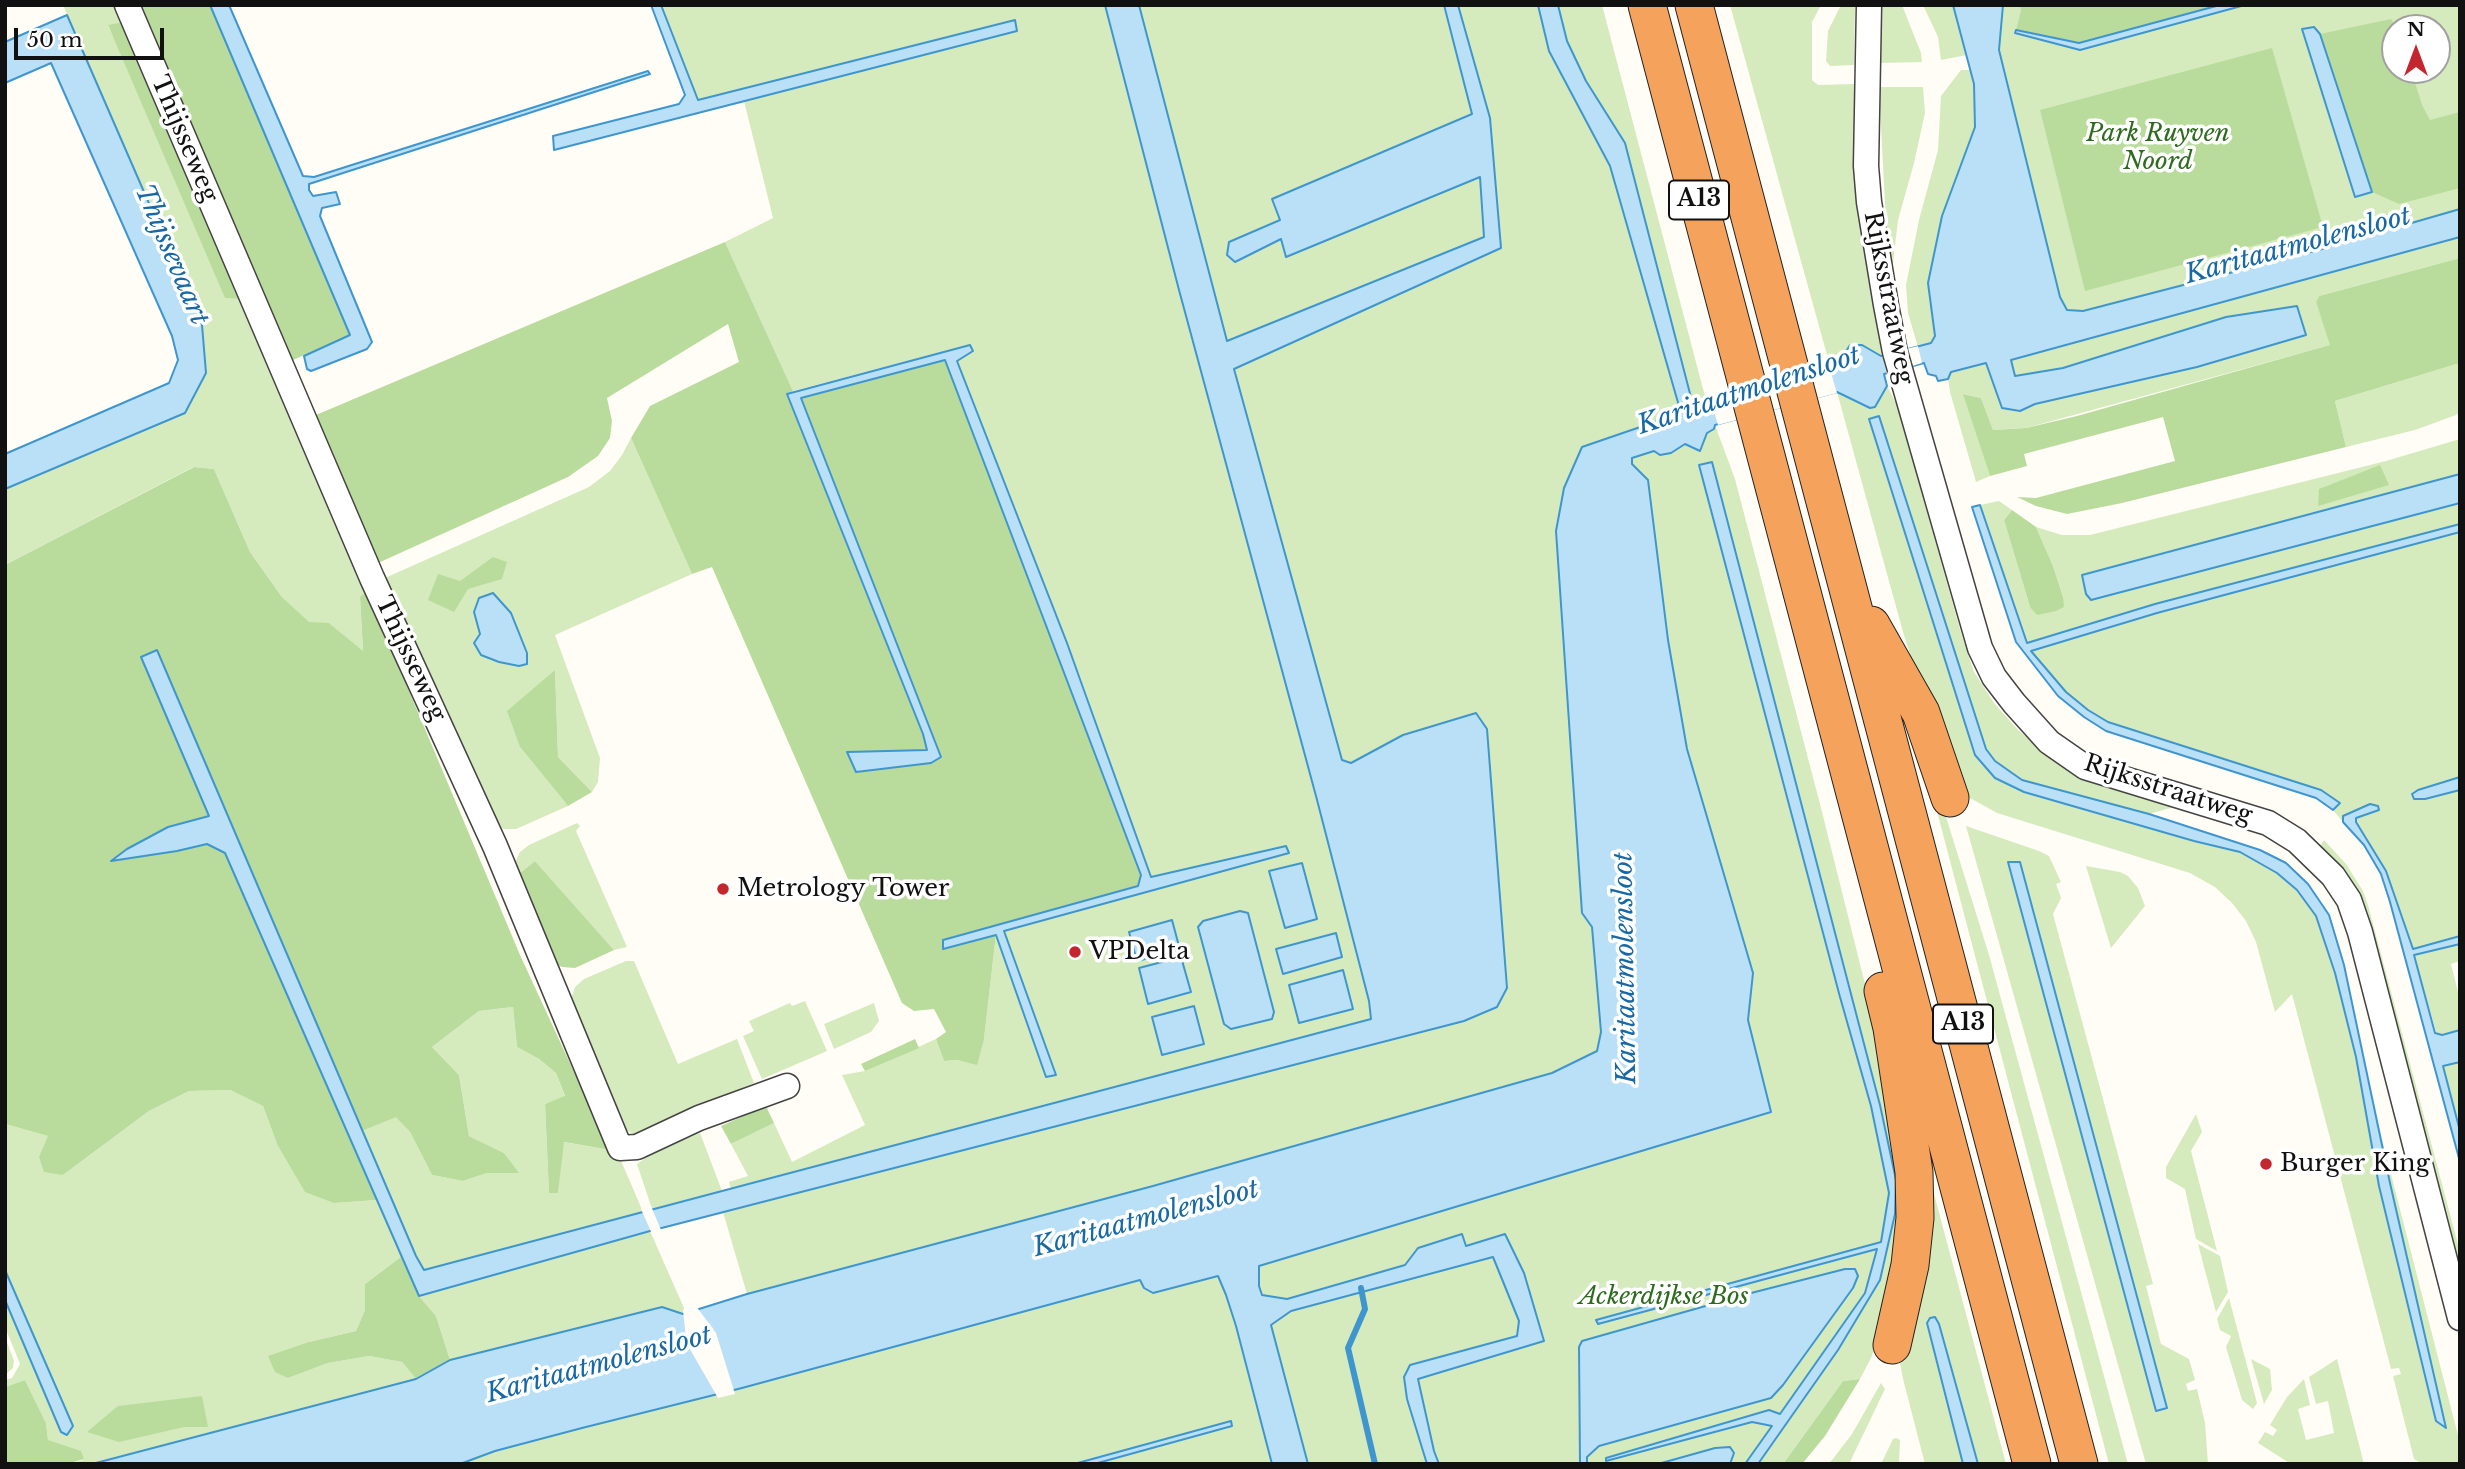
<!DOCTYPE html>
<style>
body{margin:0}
#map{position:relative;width:2465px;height:1469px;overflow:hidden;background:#fffdf5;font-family:"Libre Baskerville",serif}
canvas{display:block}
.frame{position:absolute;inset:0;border:7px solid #111;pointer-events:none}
.north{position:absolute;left:2381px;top:14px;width:70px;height:70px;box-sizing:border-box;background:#fff;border:2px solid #a0a0a0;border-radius:50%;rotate:0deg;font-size:19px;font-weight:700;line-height:28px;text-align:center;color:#111}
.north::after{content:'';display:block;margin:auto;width:24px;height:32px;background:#c4262e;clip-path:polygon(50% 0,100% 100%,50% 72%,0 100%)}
.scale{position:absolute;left:14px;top:28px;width:150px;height:32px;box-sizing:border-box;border:4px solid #111;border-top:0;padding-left:9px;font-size:21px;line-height:24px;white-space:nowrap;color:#111;-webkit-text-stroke:5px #fff;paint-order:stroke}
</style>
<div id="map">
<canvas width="2465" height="1469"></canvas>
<div class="frame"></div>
<div class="north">N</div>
<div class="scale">50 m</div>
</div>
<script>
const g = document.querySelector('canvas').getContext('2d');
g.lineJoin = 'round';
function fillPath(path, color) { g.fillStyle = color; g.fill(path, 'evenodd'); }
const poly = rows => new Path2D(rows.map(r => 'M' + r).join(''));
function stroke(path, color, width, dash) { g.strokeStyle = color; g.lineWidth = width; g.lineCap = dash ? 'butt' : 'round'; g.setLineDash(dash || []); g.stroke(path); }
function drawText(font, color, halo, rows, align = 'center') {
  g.font = font + ' "Libre Baskerville",serif'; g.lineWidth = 7; g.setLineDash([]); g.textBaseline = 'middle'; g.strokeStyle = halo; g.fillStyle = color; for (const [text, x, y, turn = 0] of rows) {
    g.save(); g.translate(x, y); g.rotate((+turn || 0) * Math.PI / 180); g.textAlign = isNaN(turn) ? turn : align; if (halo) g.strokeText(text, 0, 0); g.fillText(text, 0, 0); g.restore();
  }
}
const green = poly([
 [63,5,117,5,124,22,108,26,244,299,367,591,360,598,363,652,329,623,309,623,282,597,250,552,214,469,193,467,5,565,5,489,185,413,206,373,202,325],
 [661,5,1105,5,1179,290,1316,796,1369,1001,1371,1019,731,1189,729,1182,748,1176,731,1144,774,1123,792,1162,865,1125,842,1075,865,1071,936,1039,944,1061,958,1060,984,1039,996,934,1046,1077,1055,1075,1004,931,1288,853,1151,878,1080,676,956,360,973,351,964,346,793,391,725,242,773,218,744,101,1017,31,1015,21,698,100],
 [1139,5,1443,5,1473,114,1272,199,1280,219,1229,242,1235,262,1282,239,1287,257,1480,176,1484,237,1227,341],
 [1458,5,1538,5,1549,51,1610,166,1681,413,1582,447,1564,488,1556,531,1582,913,1592,927,1601,1032,1598,1051,1553,1073,1467,1098,1153,1186,747,1294,723,1212,1464,1021,1497,1007,1507,988,1487,729,1403,735,1351,763,1342,760,1234,369,1501,248,1473,61],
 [1558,5,1602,5,1707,404,1693,410,1625,143,1586,81,1567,41],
 [1730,5,1821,5,1812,22,1812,80,1818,85,1854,84,1858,181,1870,287,1882,351,1881,356,1878,355,1862,345,1832,373],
 [1841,5,1855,5,1854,65,1830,66,1826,61,1828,31],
 [1881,5,1902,5,1921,53,1922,62,1879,63],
 [1923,5,1953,5,1967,55,1941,60,1938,37],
 [1984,5,2460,5,2460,216,2048,327],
 [2395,28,2437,28,2437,70,2395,70],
 [1961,70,1970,70,1974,84,1975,127,1942,216,1928,283,1935,336,1931,344,1918,347,1908,313,1906,285,1919,220,1938,150,1941,96],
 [1879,87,1923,87,1925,113,1914,163,1898,220,1892,271,1886,223],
 [2460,237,2460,258,2319,296,2316,302,2331,345,2026,428,1993,430,1981,398,1964,394,1990,476,1976,482,1950,392,1948,379,1951,372,1987,363,2002,408,2020,411,2035,404,2197,367,2305,335,2226,317,2063,368,2015,376,2011,360],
 [2460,363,2460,412,2456,415,2415,430,2346,447,2335,401],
 [1887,386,1897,405,1961,633,1974,672,1994,703,2018,730,2047,754,2181,805,2149,814,2022,780,1995,761,1986,749,1879,416,1870,419,1975,755,1995,778,2024,792,2194,841,2240,852,2277,873,2324,913,2460,1443,2460,1464,2423,1464,2414,1459,2393,1376,2401,1374,2399,1368,2391,1369,2292,994,2275,1012,2256,942,2246,921,2232,903,2215,887,2190,873,1997,813,1963,794,1940,747,1903,632,1837,392,1870,408,1875,407],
 [2389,1183,2390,1184,2446,1426,2436,1420,2379,1186],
 [1715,425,1735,479,1821,808,1895,1104,1905,1174,1883,1328,1871,1358,1860,1379,1843,1381,1783,1464,1758,1464,1838,1350,1880,1280,1896,1180,1880,1105,1700,465,1840,997,1874,1103,1891,1204,1875,1275,1856,1314,1754,1464,418,1464,1768,1101,1748,1020,1753,973,1687,749,1668,640,1648,480,1632,463,1631,457,1654,450,1671,453,1685,443,1713,429],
 [631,438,692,574,555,635,600,758,598,782,592,792,558,757,555,670,520,747,568,806,516,829,504,829,492,823,385,578,589,487,610,471,622,455],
 [2460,439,2460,474,2083,575,2092,600,2460,503,2460,524,2155,604,2026,643,1980,505,1999,501,2012,510,2004,520,2030,607,2063,597,2053,566,2036,527,2062,535,2090,535,2386,461],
 [2460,532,2460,777,2418,790,2425,799,2460,790,2460,936,2425,947,2413,950,2386,871,2356,822,2356,818,2379,810,2370,804,2343,816,2343,822,2333,810,2340,803,2108,722,2088,710,2066,692,2031,651,2157,613],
 [1935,804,1942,804,1989,955,2128,1464,2109,1464],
 [577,823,580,826,576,831,627,947,614,950,535,861,514,878,513,867,520,852,529,845],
 [1966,826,2039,851,2049,856,2061,882,2056,884,2061,898,2053,914,2153,1284,2146,1286,2161,1344,2189,1359,2195,1380,2186,1384,2188,1391,2197,1389,2205,1423,2208,1464,2146,1464],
 [2324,840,2346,864,2363,891,2368,905,2460,1252,2460,1280,2368,929,2319,847],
 [2086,866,2120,872,2128,876,2138,888,2145,906,2111,948],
 [2460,944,2460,961,2451,964,2460,1000,2460,1030,2437,1035,2414,955],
 [626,961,634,961,678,1064,737,1039,754,1083,644,1132,634,1134,620,1127,569,1005,575,987,584,979],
 [805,1001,827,1051,762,1079,743,1036,754,1031,749,1021,790,1003,792,1006],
 [874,1003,879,1021,871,1032,834,1049,824,1024],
 [513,1007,517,1047,539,1059,556,1073,565,1097,545,1104,549,1193,558,1193,563,1142,610,1150,619,1156,643,1212,424,1270,416,1256,362,1131,396,1116,410,1132,432,1175,463,1181,487,1173,518,1173,504,1153,469,1136,459,1075,432,1047,479,1011],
 [2460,1062,2460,1131,2443,1065],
 [230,1090,263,1106,277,1144,334,1203,377,1200,402,1256,365,1284,365,1310,356,1331,309,1342,288,1378,328,1363,369,1356,402,1362,416,1379,92,1464,67,1464,84,1460,48,1440,46,1423,25,1380,5,1387,5,1380,12,1378,20,1364,5,1327,5,1300,61,1432,67,1435,73,1426,5,1270,5,1124,48,1136,63,1175,149,1111,189,1091],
 [2196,1114,2202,1132,2191,1151,2217,1251,2196,1239,2185,1189,2166,1178,2166,1167],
 [700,1133,722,1191,652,1209,637,1164,656,1151],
 [1925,1160,2006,1464,1925,1464,1903,1379,1900,1363,1901,1343],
 [650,1231,684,1308,683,1314,662,1307,450,1360,436,1316,419,1296],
 [2198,1244,2220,1256,2228,1292,2216,1312],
 [2229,1298,2257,1403,2253,1409,2242,1400,2226,1347,2231,1336,2220,1330,2217,1319],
 [5,1337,14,1361,13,1368,5,1375],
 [2251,1359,2270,1369,2272,1390,2264,1404],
 [2337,1359,2364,1464,2291,1464,2258,1443,2265,1432,2273,1436,2277,1430,2270,1425,2287,1397,2304,1379,2310,1405,2298,1409,2306,1440,2334,1433,2328,1401,2316,1404,2309,1377],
 [1881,1383,1885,1389,1849,1464,1829,1464,1852,1434],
 [1896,1438,1900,1440,1899,1464,1881,1464,1893,1439]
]);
const forest = poly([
 [140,5,210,5,350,335,293,360],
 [2020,5,2220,5,2079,43,2016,30,2021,11],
 [2391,19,2397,28,2395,28,2395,70,2411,70,2422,105,2430,120,2460,112,2460,188,2399,204,2372,192,2320,34],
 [124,22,244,299,225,298,108,25],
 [2272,48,2323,227,2085,291,2040,110],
 [725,242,793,391,787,394,923,734,927,751,847,752,856,771,941,756,801,398,945,359,1141,876,1138,886,943,940,943,949,996,934,984,1039,977,1065,958,1060,944,1061,936,1039,946,1032,934,1009,914,1011,902,1003,712,567,692,574,631,438,650,406,739,362,728,324,607,398,612,421,610,438,598,456,568,477,378,563,316,415],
 [2460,258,2460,363,2335,401,2346,447,2122,503,2067,514,2036,506,2017,497,2036,498,2175,461,2163,417,2024,454,2027,466,1990,476,1963,394,1981,398,1993,430,2026,428,2077,416,2330,345,2316,302,2319,296],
 [2380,465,2389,485,2318,506,2319,489],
 [194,467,214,469,250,552,282,597,309,622,329,623,363,651,360,597,367,591,520,955,610,1150,564,1142,558,1193,549,1193,545,1104,565,1096,556,1073,539,1059,517,1047,513,1007,479,1011,432,1047,459,1075,469,1136,504,1153,519,1173,487,1173,463,1181,432,1175,410,1132,396,1117,362,1131,157,650,209,816,168,827,127,849,177,851,207,844,225,853,377,1200,334,1203,305,1192,277,1144,263,1106,230,1090,189,1091,149,1111,63,1175,44,1172,39,1157,48,1136,5,1124,5,565],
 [2012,510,2036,527,2053,566,2063,597,2064,607,2056,611,2037,615,2030,607,2004,520],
 [493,557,507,562,502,579,468,589,454,612,428,600,438,574,460,581],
 [555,670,558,757,592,792,568,806,520,747,507,711],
 [535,861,614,950,575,968,562,967,551,962,514,878],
 [915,1039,919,1048,865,1071,861,1064],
 [766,1106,774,1123,731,1144,721,1126],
 [402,1256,419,1296,436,1316,450,1360,416,1379,402,1362,369,1356,328,1363,288,1378,275,1372,268,1356,309,1342,356,1331,365,1310,365,1284],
 [1860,1379,1825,1436,1802,1464,1783,1464,1843,1381],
 [25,1380,46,1423,48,1440,81,1451,84,1459,67,1464,5,1464,5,1387],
 [202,1396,208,1427,184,1427,119,1442,87,1432,118,1406]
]);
const water = poly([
 [210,5,229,5,303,176,314,177,648,71,650,74,309,184,309,190,313,196,336,192,340,204,322,208,320,216,372,342,367,349,311,371,307,369,304,356,350,335,210,5],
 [651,5,661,5,698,100,1015,20,1017,31,554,150,553,136,679,104,685,95,651,5],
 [1105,5,1139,5,1227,341,1484,237,1480,177,1286,257,1281,239,1235,262,1227,255,1229,242,1280,220,1272,199,1472,114,1444,5,1458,5,1490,118,1501,248,1234,369,1342,760,1351,763,1403,735,1476,713,1487,729,1507,988,1497,1007,1464,1021,650,1231,419,1296,225,853,207,844,177,851,111,861,127,849,168,827,209,816,141,657,157,650,416,1256,424,1270,1371,1019,1369,1001,1316,796,1179,290,1105,5],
 [1538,5,1558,5,1567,41,1586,81,1625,143,1694,409,1832,373,1836,372,1835,369,1850,345,1862,345,1881,356,1931,343,1935,336,1928,283,1942,216,1975,127,1974,84,1953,5,2003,5,1999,50,2060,297,2067,310,2083,311,2326,248,2355,237,2364,223,2392,214,2408,224,2460,209,2460,237,2011,360,2015,376,2063,368,2226,317,2297,306,2306,335,2197,367,2035,404,2020,411,2002,408,1986,363,1951,372,1948,379,1938,381,1936,376,1928,374,1924,363,1884,374,1887,386,1875,407,1870,408,1837,392,1715,425,1714,429,1707,433,1700,451,1685,444,1671,453,1660,455,1654,451,1632,458,1632,464,1648,480,1668,640,1687,749,1753,973,1748,1020,1771,1112,1259,1266,1259,1286,1262,1295,1287,1299,1405,1265,1418,1248,1462,1234,1466,1246,1505,1234,1524,1273,1544,1341,1418,1379,1434,1451,1439,1464,1427,1464,1407,1399,1404,1377,1410,1365,1517,1336,1519,1321,1493,1257,1291,1311,1271,1325,1308,1464,1272,1464,1236,1326,1226,1295,1218,1276,1153,1293,1144,1288,1140,1280,742,1388,582,1428,495,1451,460,1464,92,1464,416,1379,450,1360,662,1307,683,1314,747,1294,1153,1186,1552,1073,1597,1051,1601,1032,1592,927,1582,913,1556,531,1564,488,1582,447,1681,413,1610,166,1549,51,1538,5],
 [2220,5,2245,5,2080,50,2015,33,2016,30,2079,43,2220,5],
 [67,15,202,325,206,373,185,413,5,489,5,454,169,383,178,360,172,336,51,63,5,83,5,42,67,15],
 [2314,27,2320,34,2372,192,2355,197,2302,29,2314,27],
 [970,345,973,351,957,361,1067,643,1151,877,1286,846,1289,853,1004,931,1056,1075,1046,1077,996,935,943,949,943,940,1138,886,1141,875,945,360,801,398,941,757,931,763,856,772,847,752,927,750,923,734,787,394,970,345],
 [1879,416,1986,749,1995,761,2022,780,2149,814,2260,850,2286,863,2308,884,2329,915,2344,965,2390,1183,2446,1428,2436,1421,2379,1186,2356,1057,2335,973,2316,916,2297,890,2277,873,2240,852,2194,841,2024,792,1995,778,1975,755,1869,419,1879,416],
 [1712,462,1880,1105,1896,1180,1895,1214,1880,1280,1838,1350,1758,1464,1745,1464,1772,1426,1752,1422,1606,1461,1606,1458,1769,1410,1780,1414,1865,1293,1877,1249,1598,1324,1596,1320,1881,1242,1889,1193,1871,1106,1840,997,1699,465,1712,462],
 [2460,474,2460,503,2091,600,2086,594,2082,575,2460,474],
 [1980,505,2027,643,2155,604,2460,524,2460,532,2157,613,2031,651,2066,692,2088,710,2108,722,2321,790,2340,803,2333,810,2316,798,2106,731,2084,717,2058,696,2016,642,1972,507,1980,505],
 [493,593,511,613,527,653,527,664,519,666,499,662,481,655,474,643,480,634,474,612,479,598,493,593],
 [2460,777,2460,790,2425,799,2414,799,2412,794,2418,790,2460,777],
 [2370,804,2378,806,2379,810,2356,818,2356,822,2386,871,2413,949,2460,936,2460,944,2414,955,2435,1033,2442,1035,2460,1030,2460,1062,2443,1066,2460,1131,2460,1162,2390,902,2381,874,2364,845,2343,822,2343,816,2370,804],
 [2008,862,2020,862,2167,1408,2156,1411,2008,862],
 [1302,863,1317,919,1285,928,1269,871,1302,863],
 [1240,911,1248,913,1274,1012,1272,1019,1231,1029,1224,1024,1198,927,1203,921,1240,911],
 [1172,920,1180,950,1137,961,1129,932,1172,920],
 [1336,933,1342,957,1283,974,1276,949,1336,933],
 [1181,957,1191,992,1148,1004,1139,968,1181,957],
 [1343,970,1353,1009,1299,1023,1289,985,1343,970],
 [1194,1006,1204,1044,1162,1055,1152,1017,1194,1006],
 [1845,1269,1855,1269,1858,1276,1853,1288,1783,1385,1771,1398,1599,1446,1587,1457,1587,1464,1580,1464,1579,1347,1582,1341,1755,1292,1845,1269],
 [5,1270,73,1426,67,1435,61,1432,5,1300,5,1270],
 [1935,1317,1939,1324,1978,1464,1963,1464,1927,1323,1930,1318,1935,1317],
 [1231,1421,1232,1426,1094,1464,1074,1464,1231,1421],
 [1730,1447,1734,1453,1730,1464,1658,1464,1715,1448,1730,1447]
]);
const pier = poly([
 [1918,346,1922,363,1887,374,1882,355],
 [1831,373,1837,393,1718,425,1712,405],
 [651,1206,661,1230,652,1234,641,1209],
 [696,1306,716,1333,735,1394,718,1398,691,1351,686,1339,683,1310]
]);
const stream = poly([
 [1361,1288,1365,1309,1348,1348,1375,1464]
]);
const minor = poly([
 [127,5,372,578,495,846,620,1148,637,1147,699,1118,787,1086],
 [1869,5,1866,166,1869,202,1886,305,1895,352,1980,648,1994,677,2014,703,2049,742,2085,767,2268,823,2297,841,2333,876,2349,900,2360,932,2460,1318]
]);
const highway = poly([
 [1647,5,2032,1464],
 [1694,5,2079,1464],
 [1871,625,1921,713,1950,798],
 [1883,991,1892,1028,1914,1172,1915,1218,1910,1265,1892,1345]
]);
const markers = [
 [723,889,7,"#c4262e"],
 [1075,952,7,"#c4262e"],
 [2266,1164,7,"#c4262e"]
];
const shields = [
 [1699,200,60],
 [1963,1024,60]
];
const shieldNames = [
 ["A13",1699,200],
 ["A13",1963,1024]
];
const parkNames = [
 ["Park Ruyven",2158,134],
 ["Noord",2158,162],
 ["Ackerdijkse Bos",1664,1297]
];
const streetNames = [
 ["Thijsseweg",184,139,67],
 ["Rijksstraatweg",1888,298,79],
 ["Thijsseweg",410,659,65],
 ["Rijksstraatweg",2168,790,18]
];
const poiNames = [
 ["Metrology Tower",737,889],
 ["VPDelta",1089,952],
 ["Burger King",2280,1164]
];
const waterNames = [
 ["Karitaatmolensloot",2298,246,-15],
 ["Thijssevaart",171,255,67],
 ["Karitaatmolensloot",1749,391,-18],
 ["Karitaatmolensloot",1626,968,-91],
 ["Karitaatmolensloot",1146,1219,-15],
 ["Karitaatmolensloot",599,1365,-15]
];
fillPath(green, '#d5ebbd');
fillPath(forest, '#b9dc9c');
fillPath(water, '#b9e0f7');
stroke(water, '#3f96cf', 2);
fillPath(pier, '#fffdf5');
stroke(stream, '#3f96cf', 6);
stroke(minor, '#444', 27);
stroke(highway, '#222', 39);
stroke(minor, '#fff', 24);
stroke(highway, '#f5a25d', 37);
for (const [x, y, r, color] of markers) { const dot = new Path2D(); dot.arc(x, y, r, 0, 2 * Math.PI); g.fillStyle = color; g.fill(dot); stroke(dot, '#fff', 2.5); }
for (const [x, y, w] of shields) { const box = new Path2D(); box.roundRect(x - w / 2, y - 19.5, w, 39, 5); g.fillStyle = '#fff'; g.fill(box); stroke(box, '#111', 2); }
drawText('bold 23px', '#111', null, shieldNames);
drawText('italic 24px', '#2f6b1f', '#fff', parkNames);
drawText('24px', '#111', '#fff', streetNames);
drawText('24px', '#111', '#fff', poiNames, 'left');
drawText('italic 26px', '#1768a6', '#fff', waterNames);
</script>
